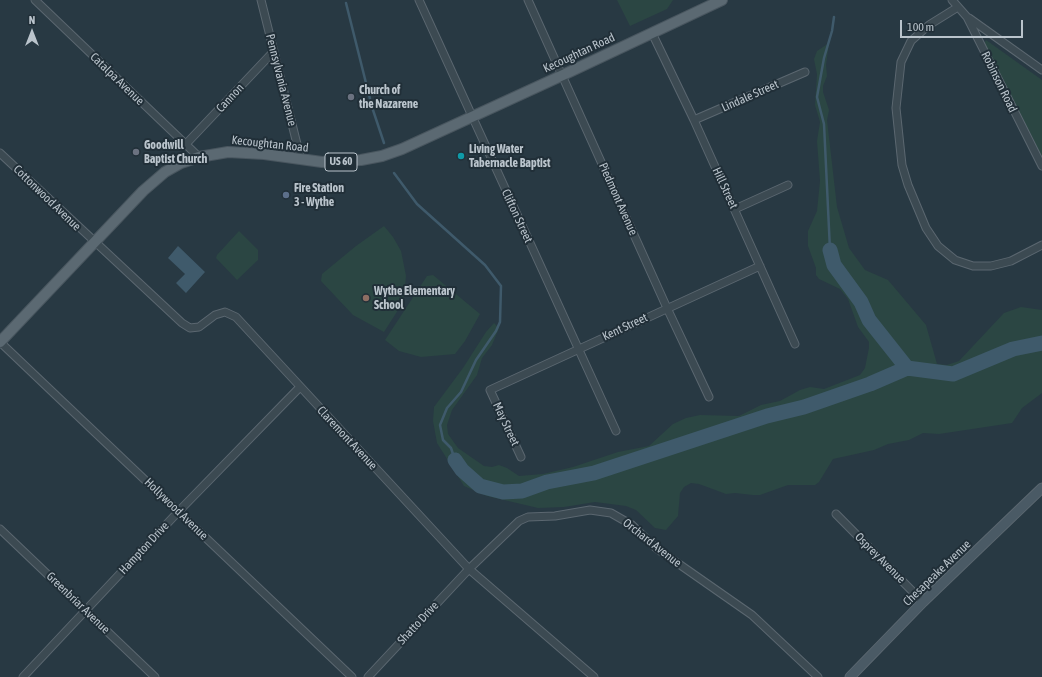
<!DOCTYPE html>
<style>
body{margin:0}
#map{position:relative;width:1042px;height:677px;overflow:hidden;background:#283943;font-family:"Asap Condensed",sans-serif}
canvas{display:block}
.north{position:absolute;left:12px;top:12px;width:40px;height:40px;-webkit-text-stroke:3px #212f38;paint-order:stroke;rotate:0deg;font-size:11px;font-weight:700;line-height:16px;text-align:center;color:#bac4cc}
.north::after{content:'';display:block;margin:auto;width:14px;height:18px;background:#bac4cc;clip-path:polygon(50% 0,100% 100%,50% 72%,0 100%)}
.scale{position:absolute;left:900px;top:20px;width:123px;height:18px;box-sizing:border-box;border:2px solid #bac4cc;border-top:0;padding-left:5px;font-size:12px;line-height:14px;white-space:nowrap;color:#bac4cc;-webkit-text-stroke:3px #212f38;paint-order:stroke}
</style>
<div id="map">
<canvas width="1042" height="677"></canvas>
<div class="north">N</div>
<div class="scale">100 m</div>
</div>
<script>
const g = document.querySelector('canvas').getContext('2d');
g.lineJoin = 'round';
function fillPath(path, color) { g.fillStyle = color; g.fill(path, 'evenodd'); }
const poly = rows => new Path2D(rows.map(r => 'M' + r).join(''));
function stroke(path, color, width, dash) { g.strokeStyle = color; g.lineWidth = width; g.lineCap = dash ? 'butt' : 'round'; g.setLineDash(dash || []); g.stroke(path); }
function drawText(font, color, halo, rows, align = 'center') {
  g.font = font + ' "Asap Condensed",sans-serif'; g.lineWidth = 4; g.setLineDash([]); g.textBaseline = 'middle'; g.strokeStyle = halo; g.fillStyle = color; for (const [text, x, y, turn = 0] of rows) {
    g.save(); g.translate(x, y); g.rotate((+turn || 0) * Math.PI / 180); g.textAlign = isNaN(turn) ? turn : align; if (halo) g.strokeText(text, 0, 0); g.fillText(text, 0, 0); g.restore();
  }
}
const green = poly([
 [617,0,673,0,667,9,630,26],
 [986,40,1042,80,1042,157,984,44],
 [829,43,826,65,827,76,823,86,823,92,829,110,827,120,837,207,849,248,865,270,888,280,926,325,937,364,947,365,959,361,1004,313,1021,307,1042,310,1042,393,1022,408,1012,423,939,434,923,433,909,440,888,444,874,450,833,459,819,482,815,485,788,485,760,495,753,495,735,493,726,494,699,484,691,483,684,487,680,493,678,516,666,530,655,528,636,510,626,506,595,502,564,507,538,508,487,496,464,486,437,443,433,421,434,407,463,368,486,332,494,323,499,328,492,345,482,358,477,375,452,410,447,425,448,434,458,448,484,466,492,467,499,465,507,468,519,476,543,474,573,467,618,452,649,446,673,424,686,418,700,415,739,416,761,405,780,401,800,390,810,387,824,389,860,375,865,368,869,348,869,342,858,327,848,299,840,289,819,279,816,275,816,268,808,246,808,231,817,211,820,181,817,141,820,122,815,105,817,74,814,59,817,51],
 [384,226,393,237,401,251,406,276,404,297,400,307,384,332,353,315,321,281,322,274,356,246],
 [239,231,258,250,258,260,237,280,216,258,217,255],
 [433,275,480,314,465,341,455,354,421,357,399,351,385,340,427,276]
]);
const water = poly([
 [178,246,205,272,186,293,176,283,185,274,168,258]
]);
const stream = poly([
 [346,3,372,107,384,143],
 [394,173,417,204,485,265,501,286,500,322,496,331,476,360,461,392,447,408,440,425,443,440,451,448,455,460],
 [830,250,824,124,817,97,824,58,832,31,834,17]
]);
const river = poly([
 [830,250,834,265,861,302,869,320,907,368],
 [455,460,462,470,480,486,503,492,522,491,547,482,594,473,767,416,804,407,870,384,907,368,953,374,1013,349,1042,343]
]);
const minor = poly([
 [35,0,199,157],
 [261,0,301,160],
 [419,0,616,431],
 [528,0,667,308,709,397],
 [952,0,967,17,1042,166],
 [958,7,929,25,911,41,901,62,896,108,902,165,908,185,926,228,938,246,955,260,973,266,991,266,1011,261,1042,245],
 [969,18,1042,70],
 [652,33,694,120,795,344],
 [694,120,805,72],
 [186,144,274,51],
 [0,153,182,323,190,328,199,327,215,315,225,312,236,317,469,569,594,677],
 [735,209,788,185],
 [0,342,352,677],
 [521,457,490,390,760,266],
 [836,514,923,602],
 [0,529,155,677],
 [23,677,178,512,300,387],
 [368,677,469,569,519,521,528,517,555,516,590,510,611,513,632,525,656,548,752,615,818,677]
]);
const secondary = poly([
 [850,677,923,602,1042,488]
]);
const primary = poly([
 [0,342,143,191,165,172,181,163,199,157,228,152,264,154,322,162,361,160,382,156,402,149,563,75,722,0]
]);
const markers = [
 [351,97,4,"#6b7280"],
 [136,152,4,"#6b7280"],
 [461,156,4,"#0f9aa8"],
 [286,195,4,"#5c6f8a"],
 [366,298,4,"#8d6e63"]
];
const shields = [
 [341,162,32]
];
const shieldNames = [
 ["US 60",341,162]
];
const streetNames = [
 ["Kecoughtan Road",579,53,-25],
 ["Catalpa Avenue",117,79,44],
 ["Pennsylvania Avenue",281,80,76],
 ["Robinson Road",999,82,64],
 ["Lindale Street",750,96,-24],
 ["Cannon",230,98,-47],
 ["Kecoughtan Road",270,144,6],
 ["Hill Street",725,188,65],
 ["Cottonwood Avenue",47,198,44],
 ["Piedmont Avenue",618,199,66],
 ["Clifton Street",517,216,65],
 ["Kent Street",625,327,-25],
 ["May Street",506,424,65],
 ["Claremont Avenue",347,438,47],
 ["Hollywood Avenue",176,509,44],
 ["Orchard Avenue",652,543,38],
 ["Hampton Drive",144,548,-47],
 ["Osprey Avenue",880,558,45],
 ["Chesapeake Avenue",937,573,-44],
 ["Greenbriar Avenue",78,603,44],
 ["Shatto Drive",418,623,-47]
];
const poiNames = [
 ["Church of",359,90],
 ["the Nazarene",359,104],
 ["Goodwill",144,145],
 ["Baptist Church",144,159],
 ["Living Water",469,149],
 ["Tabernacle Baptist",469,163],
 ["Fire Station",294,188],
 ["3 - Wythe",294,202],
 ["Wythe Elementary",374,291],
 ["School",374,305]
];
fillPath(green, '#2b4643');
fillPath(water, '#3f5a6b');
stroke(stream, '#3f5a6b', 2.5);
stroke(river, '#3f5a6b', 15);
stroke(minor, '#5b6770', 9);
stroke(secondary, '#5b6770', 11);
stroke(primary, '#49565f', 12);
stroke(minor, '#3c4a52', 7);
stroke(secondary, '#4a5a65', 9);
stroke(primary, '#5b6972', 10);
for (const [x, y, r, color] of markers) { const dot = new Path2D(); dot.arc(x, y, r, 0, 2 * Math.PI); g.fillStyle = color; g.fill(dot); stroke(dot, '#212f38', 1.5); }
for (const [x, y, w] of shields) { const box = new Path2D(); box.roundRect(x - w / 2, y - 9, w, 18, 3); g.fillStyle = '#212f38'; g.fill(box); stroke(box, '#bac4cc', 1); }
drawText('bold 11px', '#bac4cc', null, shieldNames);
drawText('12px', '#bac4cc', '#212f38', streetNames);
drawText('bold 12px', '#bac4cc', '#212f38', poiNames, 'left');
</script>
